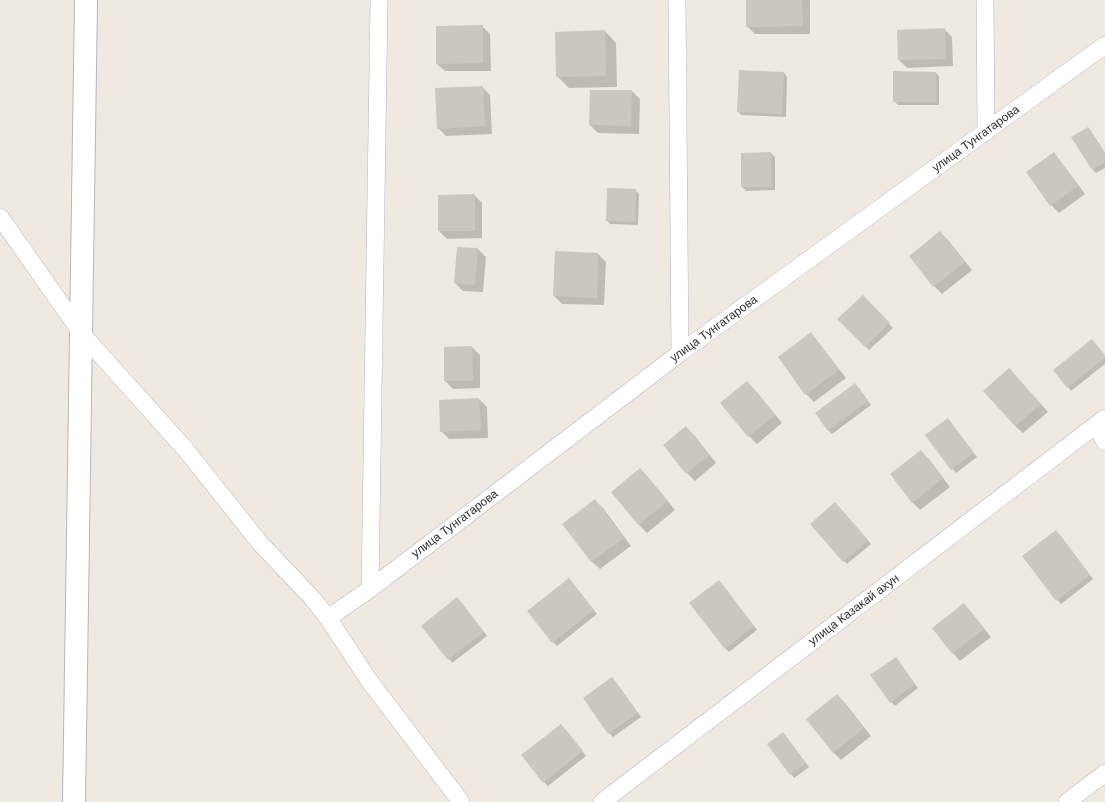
<!DOCTYPE html>
<meta charset="utf-8">
<style>
body{margin:0}
canvas{display:block;background:#efe9e1}
</style>
<canvas width="1105" height="802"></canvas>
<script>
const g = document.querySelector('canvas').getContext('2d');
g.lineJoin = 'round';
function fillPath(path, color) { g.fillStyle = color; g.fill(path, 'evenodd'); }
const poly = rows => new Path2D(rows.map(r => 'M' + r).join(''));
function stroke(path, color, width, dash) { g.strokeStyle = color; g.lineWidth = width; g.lineCap = dash ? 'butt' : 'round'; g.setLineDash(dash || []); g.stroke(path); }
function drawText(font, color, halo, rows, align = 'center') {
  g.font = font + ' Helvetica,sans-serif'; g.lineWidth = 4; g.setLineDash([]); g.textBaseline = 'middle'; g.strokeStyle = halo; g.fillStyle = color; for (const [text, x, y, turn = 0] of rows) {
    g.save(); g.translate(x, y); g.rotate((+turn || 0) * Math.PI / 180); g.textAlign = isNaN(turn) ? turn : align; if (halo) g.strokeText(text, 0, 0); g.fillText(text, 0, 0); g.restore();
  }
}
const shadow = poly([
 [747,0,810,0,810,34,755,34,747,26],
 [482,26,490,34,491,71,445,71,437,64],
 [944,29,952,37,953,66,907,68,899,60,898,30],
 [605,31,616,43,617,87,569,88,557,76],
 [784,73,787,77,786,117,741,115,738,111],
 [936,73,939,76,939,105,898,105,894,101],
 [482,87,490,95,492,134,446,136,438,128],
 [632,91,640,99,639,134,598,133,590,125],
 [1088,128,1091,131,1105,153,1105,168,1096,173,1093,170,1072,138],
 [771,153,775,157,775,190,746,191,742,187,742,154],
 [1054,154,1061,162,1085,194,1059,213,1051,205,1028,173],
 [635,190,639,194,638,225,610,224,607,220],
 [474,195,482,203,482,238,447,239,439,231],
 [940,232,948,240,972,270,942,294,934,286],
 [478,249,486,257,483,292,463,291,455,283],
 [598,254,606,262,604,305,562,304,554,296],
 [863,296,893,328,869,350,839,319],
 [811,334,818,342,846,378,814,402,806,394],
 [472,347,480,355,480,388,453,389,445,381,445,348],
 [1105,356,1105,364,1071,391,1068,387],
 [1009,369,1048,412,1023,433,1015,426],
 [747,382,755,390,782,423,757,444,749,436,722,403],
 [859,388,871,405,832,434,828,430],
 [479,399,487,407,488,438,449,439,441,431],
 [951,423,977,457,956,473,926,436],
 [686,428,694,435,716,463,695,481,687,473],
 [921,452,929,459,950,487,920,510,912,502],
 [640,469,648,477,675,510,647,533,639,525,612,492],
 [595,501,603,508,631,546,600,569,592,562,564,524],
 [839,507,871,544,847,564,844,561],
 [1060,535,1093,579,1061,604,1023,556],
 [572,583,597,614,557,646,553,642],
 [723,585,757,630,729,652,725,648],
 [461,602,487,636,452,663,449,659],
 [964,605,972,613,991,637,960,661,953,653],
 [899,662,918,688,895,706,891,702],
 [612,678,616,682,641,717,613,737,609,733],
 [837,695,845,703,871,736,841,760,833,752],
 [565,729,586,756,548,786,544,782],
 [783,733,809,767,794,778,768,745]
]);
const building = poly([
 [746,0,802,0,803,26,746,27],
 [483,25,483,63,436,64,436,26],
 [945,28,946,59,898,60,897,30],
 [605,30,606,76,556,77,555,32],
 [739,70,784,72,782,114,737,112],
 [893,71,936,72,936,102,893,102],
 [483,86,485,126,437,129,435,88],
 [590,90,632,90,631,126,589,125],
 [1088,127,1105,153,1105,162,1092,170,1071,137],
 [771,152,772,187,741,187,741,153],
 [1054,152,1078,186,1050,206,1026,172],
 [607,188,636,189,635,222,606,221],
 [475,194,475,231,438,231,438,195],
 [940,231,965,262,933,287,909,256],
 [457,247,478,248,475,285,454,283],
 [555,251,598,253,597,298,553,296],
 [863,295,890,323,865,347,837,319],
 [811,332,839,370,805,395,778,357],
 [1092,339,1105,355,1105,358,1067,388,1053,370],
 [472,346,473,381,444,381,444,347],
 [1009,368,1041,404,1015,426,983,391],
 [747,381,775,415,748,437,720,403],
 [855,383,868,401,828,431,815,413],
 [479,398,481,430,440,432,439,400],
 [948,418,974,453,951,470,925,435],
 [686,426,709,455,686,474,663,445],
 [921,450,943,478,912,503,890,474],
 [640,468,668,501,638,525,611,492],
 [595,499,624,538,591,562,562,524],
 [835,502,868,540,843,562,810,524],
 [1056,530,1090,575,1056,601,1022,556],
 [569,578,594,610,552,643,527,611],
 [719,580,754,626,725,649,689,603],
 [457,597,484,632,448,660,421,626],
 [964,603,984,629,952,654,932,628],
 [896,657,915,684,890,703,870,675],
 [612,677,638,713,608,734,583,698],
 [837,694,864,728,833,753,806,719],
 [561,724,583,751,543,783,521,755],
 [783,732,806,763,790,775,767,744]
]);
const minor = poly([
 [677,0,680,353],
 [985,0,986,132],
 [0,217,82,334,186,450,260,543,313,599,328,618,368,679,461,802],
 [1096,426,1105,442],
 [370,589,379,0],
 [328,618,370,589,680,353,1105,45],
 [602,802,1105,418],
 [1067,802,1105,773]
]);
const tertiary = poly([
 [74,802,86,0]
]);
const streetNames = [
 ["улица Тунгатарова",976,139,-36],
 ["улица Тунгатарова",714,329,-36],
 ["улица Тунгатарова",455,524,-37],
 ["улица Казакай ахун",854,610,-37]
];
fillPath(shadow, '#0003');
fillPath(building, '#cbc7bf');
stroke(minor, '#b4b7c1', 18);
stroke(tertiary, '#b4b7c1', 24);
stroke(minor, '#fff', 17);
stroke(tertiary, '#fff', 22);
drawText('12px', '#2e2e2e', '#fff', streetNames);
</script>
